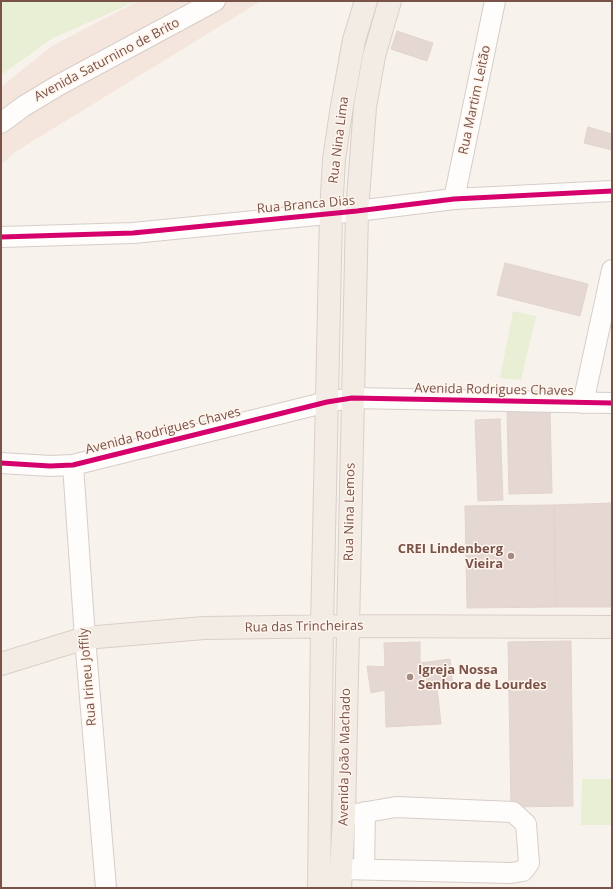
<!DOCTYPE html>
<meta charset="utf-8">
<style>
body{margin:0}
#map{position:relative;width:613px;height:889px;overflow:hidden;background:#f8f2ec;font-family:"Open Sans",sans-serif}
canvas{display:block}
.frame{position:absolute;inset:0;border:2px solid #795248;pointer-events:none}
</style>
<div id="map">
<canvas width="613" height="889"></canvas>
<div class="frame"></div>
</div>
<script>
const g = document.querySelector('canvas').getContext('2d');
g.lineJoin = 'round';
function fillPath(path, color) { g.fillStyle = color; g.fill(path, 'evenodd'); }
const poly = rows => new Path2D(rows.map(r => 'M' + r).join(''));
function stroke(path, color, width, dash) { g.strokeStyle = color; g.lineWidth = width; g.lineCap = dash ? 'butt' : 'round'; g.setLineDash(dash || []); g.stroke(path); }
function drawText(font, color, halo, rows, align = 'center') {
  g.font = font + ' "Open Sans",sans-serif'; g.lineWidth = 3; g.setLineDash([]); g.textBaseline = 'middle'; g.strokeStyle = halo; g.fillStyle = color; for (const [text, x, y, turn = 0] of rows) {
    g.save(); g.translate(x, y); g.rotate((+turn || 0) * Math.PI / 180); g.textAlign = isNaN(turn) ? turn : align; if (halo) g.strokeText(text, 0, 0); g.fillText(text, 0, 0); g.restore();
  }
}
const residential = poly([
 [138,1,261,1,15,152,1,165,1,87,52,46]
]);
const green = poly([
 [1,1,137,1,53,38,1,75],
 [513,311,536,316,521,380,500,378],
 [582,779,612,779,612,825,581,825]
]);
const building = poly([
 [397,31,433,43,427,61,391,49,397,31],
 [588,127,612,134,612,150,584,143,588,127],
 [505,263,588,284,580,316,497,295,505,263],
 [550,410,552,493,509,494,507,411,550,410],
 [500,419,503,500,478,501,475,420,500,419],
 [612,503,612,607,556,607,554,505,612,503],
 [554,505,556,607,467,608,465,506,554,505],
 [571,641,573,806,511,807,508,642,571,641],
 [420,642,420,663,450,659,453,687,437,687,441,724,386,727,385,690,371,693,367,666,385,667,384,643,420,642]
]);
const minor = poly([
 [1,123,24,106,59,85,215,1],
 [454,199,495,1],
 [1,237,133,233,357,211,454,199,612,191],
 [583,403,612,270],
 [1,463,50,466,73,465,327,402,352,398,612,403],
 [73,465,85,638,106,888],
 [341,869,511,873,523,871,529,863,526,824,513,812,396,807,344,816],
 [364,869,365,812]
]);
const major = poly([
 [1,664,85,638,204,628,347,626,612,627],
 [319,888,322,626,331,214,334,159,342,106,354,40,366,1],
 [340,888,344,816,357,211,365,107,374,56,390,1]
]);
const cycleway = poly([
 [1,237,133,233,357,211,454,199,612,191],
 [1,463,50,466,73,465,327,402,352,398,612,403]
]);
const markers = [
 [511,556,4,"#a58a81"],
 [410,677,4,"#a58a81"]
];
const streetNames = [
 ["Avenida Saturnino de Brito",107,60,-28],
 ["Rua Martim Leitão",475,100,-78],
 ["Rua Nina Lima",339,140,-83],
 ["Rua Branca Dias",306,205,-5],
 ["Avenida Rodrigues Chaves",494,390,1],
 ["Avenida Rodrigues Chaves",163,431,-14],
 ["Rua Nina Lemos",350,512,-89],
 ["Rua das Trincheiras",304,627,-1],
 ["Rua Irineu Joffily",88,677,-95],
 ["Avenida João Machado",345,757,-89]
];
const poiNames = [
 ["CREI Lindenberg",503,549],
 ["Vieira",503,564],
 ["Igreja Nossa",418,670,"left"],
 ["Senhora de Lourdes",418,685,"left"]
];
fillPath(residential, '#f4e6dc');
fillPath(green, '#e8efd5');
fillPath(building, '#e5d8d3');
stroke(building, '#e2d3cd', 1);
stroke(minor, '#d7cdc8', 22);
stroke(major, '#dacec9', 24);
stroke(minor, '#fefdfc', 20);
stroke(major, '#f3ece5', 22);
stroke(cycleway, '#d6006c', 5);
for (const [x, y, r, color] of markers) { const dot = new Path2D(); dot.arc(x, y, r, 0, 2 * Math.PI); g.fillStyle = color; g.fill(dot); stroke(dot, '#fff5ed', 1.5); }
drawText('13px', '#795248', '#fff5ed', streetNames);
drawText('bold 13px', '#795248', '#fff5ed', poiNames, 'right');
</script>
